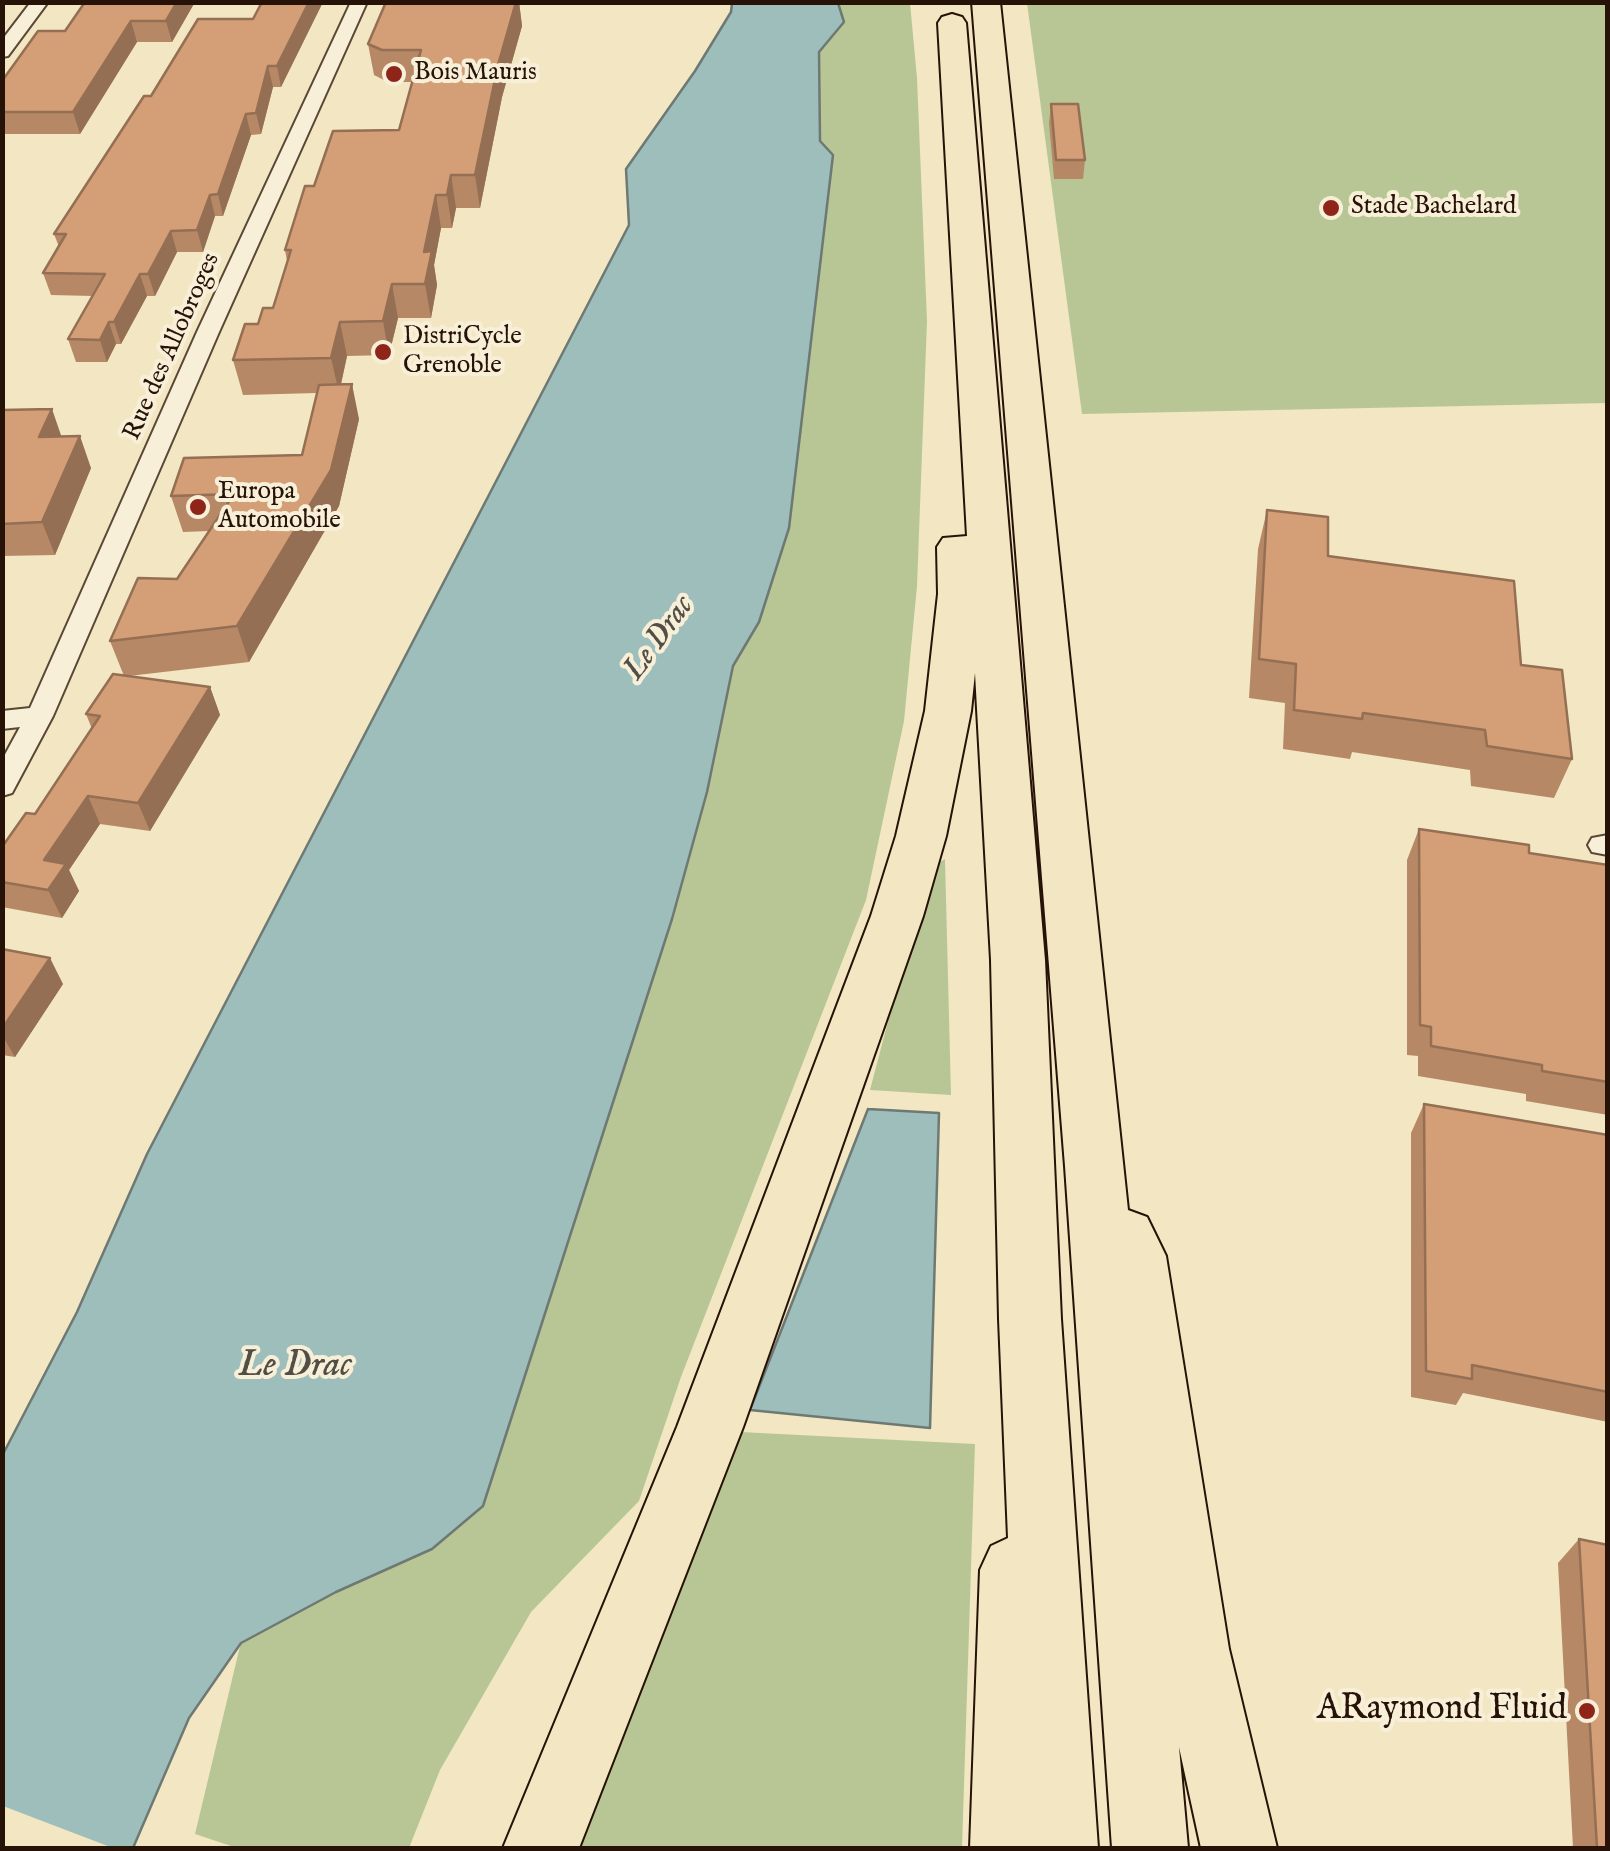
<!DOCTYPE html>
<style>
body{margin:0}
#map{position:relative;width:1610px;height:1851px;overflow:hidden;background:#f2e7c2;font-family:"IM FELL English",serif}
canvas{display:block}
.frame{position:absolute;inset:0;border:5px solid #271207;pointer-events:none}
</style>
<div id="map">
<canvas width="1610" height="1851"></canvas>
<div class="frame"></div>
</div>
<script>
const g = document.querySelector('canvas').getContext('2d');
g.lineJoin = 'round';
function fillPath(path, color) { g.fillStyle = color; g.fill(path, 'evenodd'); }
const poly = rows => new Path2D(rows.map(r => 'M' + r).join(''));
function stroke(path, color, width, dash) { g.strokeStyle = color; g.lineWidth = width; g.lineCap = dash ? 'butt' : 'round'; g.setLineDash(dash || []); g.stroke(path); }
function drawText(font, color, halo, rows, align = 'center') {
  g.font = font + ' "IM FELL English",serif'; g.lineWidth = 8; g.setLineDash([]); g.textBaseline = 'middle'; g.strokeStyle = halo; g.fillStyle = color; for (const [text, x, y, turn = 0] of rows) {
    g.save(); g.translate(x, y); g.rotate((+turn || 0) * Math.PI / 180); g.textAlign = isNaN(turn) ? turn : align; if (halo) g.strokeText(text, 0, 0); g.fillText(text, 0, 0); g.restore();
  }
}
const green = poly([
 [838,3,910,3,917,78,927,321,917,586,904,721,866,900,681,1377,639,1501,531,1612,440,1770,409,1848,237,1848,195,1834,241,1642,336,1592,432,1549,483,1506,672,919,707,792,733,666,759,622,820,141,819,52,844,22],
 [1027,3,1607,3,1607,403,1082,414],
 [945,859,951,1095,870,1090,928,869],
 [721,1431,975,1444,962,1848,561,1848]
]);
const water = poly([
 [732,3,838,3,844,22,819,52,820,141,833,155,789,528,759,622,733,666,707,792,672,919,483,1506,432,1549,336,1592,241,1643,189,1718,133,1848,3,1848,2,1456,77,1312,147,1154,629,225,626,169,695,71,731,12,732,3],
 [868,1109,939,1113,930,1428,750,1410,868,1109]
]);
const pier = poly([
 [3,1806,113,1848,3,1848]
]);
const street = poly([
 [31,2,48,2,8,56,2,57,2,40,31,2],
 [351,2,367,2,219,332,53,716,12,793,2,796,2,760,20,727,2,729,2,711,30,708,197,332,351,2],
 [1608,835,1608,855,1592,852,1588,845,1592,838,1608,835]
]);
const highway = poly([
 [972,2,1000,2,1128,1210,1147,1217,1166,1256,1229,1649,1277,1848,1201,1848,1179,1747,1188,1848,1112,1848,1065,1166,972,2],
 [952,14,962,17,966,23,1045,960,1061,1319,1098,1848,970,1848,980,1570,991,1546,1008,1538,999,1319,991,960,975,673,971,711,946,836,923,916,743,1427,579,1848,503,1848,677,1427,871,916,896,836,925,711,938,594,937,547,943,538,967,536,938,23,942,17,952,14]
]);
const wall = poly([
 [85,2,195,2,172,42,137,42,80,134,2,134,2,81,65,31],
 [323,2,281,87,273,87,261,134,251,135,223,216,215,216,203,252,177,252,155,296,147,296,121,344,116,344,107,362,76,362,68,339,93,296,51,295,43,273,59,247,54,234,253,19],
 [386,2,519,2,522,26,502,97,480,208,456,208,452,228,441,228,434,265,437,285,431,318,398,318,389,355,347,356,341,384,359,419,339,506,249,662,129,676,210,687,220,715,150,831,100,824,69,870,79,891,62,918,2,907,2,847,35,814,92,729,86,714,124,676,110,641,177,579,209,531,183,532,171,496,302,455,317,393,243,395,233,360,258,324,273,308,287,261,285,250,314,186,399,130,412,82,388,82,374,75,368,44],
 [1051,104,1085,160,1083,179,1054,179,1049,123],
 [2,410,62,437,91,468,55,555,2,556],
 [1267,510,1328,556,1521,665,1572,759,1554,798,1471,786,1470,770,1352,752,1350,759,1283,749,1285,703,1249,698,1258,549],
 [1419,829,1529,853,1608,865,1608,1115,1526,1101,1526,1094,1418,1076,1418,1056,1407,1055,1407,860],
 [2,949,63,984,15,1057,2,1055],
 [1424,1104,1608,1135,1608,1422,1463,1393,1456,1405,1411,1397,1411,1133],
 [1579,1539,1608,1848,1573,1848,1558,1563]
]);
const shadedWall = poly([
 [177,2,195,2,172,42,166,21],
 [309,2,323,2,281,87,277,66],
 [516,2,519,2,522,26,502,97,480,208,475,175,498,65],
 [131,21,137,42,80,134,73,112],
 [268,66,273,87,261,134,256,113],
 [246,114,251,135,223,216,218,194],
 [451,175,456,208,452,228,447,195],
 [210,195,215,216,203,252,197,230],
 [436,195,441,228,434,265,437,285,431,318,425,284,424,252],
 [171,231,177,252,155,296,148,274],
 [140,274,147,296,121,344,114,322],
 [392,284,398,318,389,355,383,321],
 [109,322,116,344,107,362,100,340],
 [340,322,347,356,339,393,331,358],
 [352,384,359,419,339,506,249,662,237,626],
 [52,409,63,441,39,437],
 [80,436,91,468,55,555,42,522],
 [210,687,220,715,150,831,138,803],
 [88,796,100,824,69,870,79,891,62,918,48,890,44,860],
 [50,958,63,984,15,1057,2,1035,2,1029]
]);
const building = poly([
 [85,2,177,2,166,21,131,21,73,112,2,112,2,81,38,31,65,31,85,2],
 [262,2,309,2,277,66,268,66,256,113,246,114,218,194,210,195,197,230,171,231,148,274,140,274,114,322,109,322,100,340,68,339,105,274,43,273,66,234,54,234,144,96,151,96,198,19,253,19,262,2],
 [386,2,516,2,498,65,475,175,451,175,447,195,436,195,424,252,432,251,425,284,392,284,383,321,340,322,331,358,233,360,245,324,258,324,263,308,273,308,291,250,285,250,305,186,314,186,333,131,399,130,421,50,382,50,368,44,386,2],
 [1051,104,1078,104,1085,160,1056,160,1051,104],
 [352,384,331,470,237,626,110,641,138,578,177,579,234,494,171,496,184,458,302,455,319,385,352,384],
 [52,409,39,437,80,436,42,522,2,524,2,410,52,409],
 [1267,510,1328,517,1328,556,1514,581,1521,665,1562,670,1572,759,1487,746,1485,730,1363,713,1362,719,1294,710,1296,664,1259,659,1267,510],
 [113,674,210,687,138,803,88,796,44,860,66,864,48,890,2,882,2,847,26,813,35,814,100,716,86,714,113,674],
 [1419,829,1529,845,1529,853,1608,865,1608,1082,1542,1071,1542,1065,1431,1046,1431,1027,1420,1025,1419,829],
 [2,949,50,958,2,1029,2,949],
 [1424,1104,1608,1135,1608,1392,1472,1365,1472,1379,1426,1371,1424,1104],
 [1579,1539,1608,1545,1608,1848,1597,1848,1579,1539]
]);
const markers = [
 [394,74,10,"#8f2418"],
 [1331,208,10,"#8f2418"],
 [383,352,10,"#8f2418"],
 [198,507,10,"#8f2418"],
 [1587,1711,10,"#8f2418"]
];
const farPoinames = [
 ["Bois Mauris",414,74],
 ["Stade Bachelard",1351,208],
 ["DistriCycle",403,338],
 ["Grenoble",403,367],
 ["Europa",218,493],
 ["Automobile",218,522]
];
const farStreetnames = [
 ["Rue des Allobroges",173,347,-66]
];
const waterNames = [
 ["Le Drac",660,639,-54]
];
const nearPoinames = [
 ["ARaymond Fluid",1567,1711]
];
const nearWaternames = [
 ["Le Drac",295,1367]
];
fillPath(green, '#b8c695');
fillPath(water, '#9ebebc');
stroke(water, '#6e7974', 2.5);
fillPath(pier, '#f2e7c2');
stroke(street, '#5a4736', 4);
stroke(highway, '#271207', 4);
fillPath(street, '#f7efd7');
fillPath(highway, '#f2e7c2');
fillPath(wall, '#b68866');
fillPath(shadedWall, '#946f53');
fillPath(building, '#d49e77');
stroke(building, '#946f53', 2.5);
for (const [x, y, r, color] of markers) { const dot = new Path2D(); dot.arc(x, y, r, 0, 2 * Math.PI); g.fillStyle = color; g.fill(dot); stroke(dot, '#f7efd7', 4); }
drawText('25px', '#271207', '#f7efd7', farPoinames, 'left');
drawText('25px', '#271207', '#f7efd7', farStreetnames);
drawText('italic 32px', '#514e46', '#f7efd7', waterNames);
drawText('35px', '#271207', '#f7efd7', nearPoinames, 'right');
drawText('italic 38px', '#514e46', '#f7efd7', nearWaternames);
</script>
